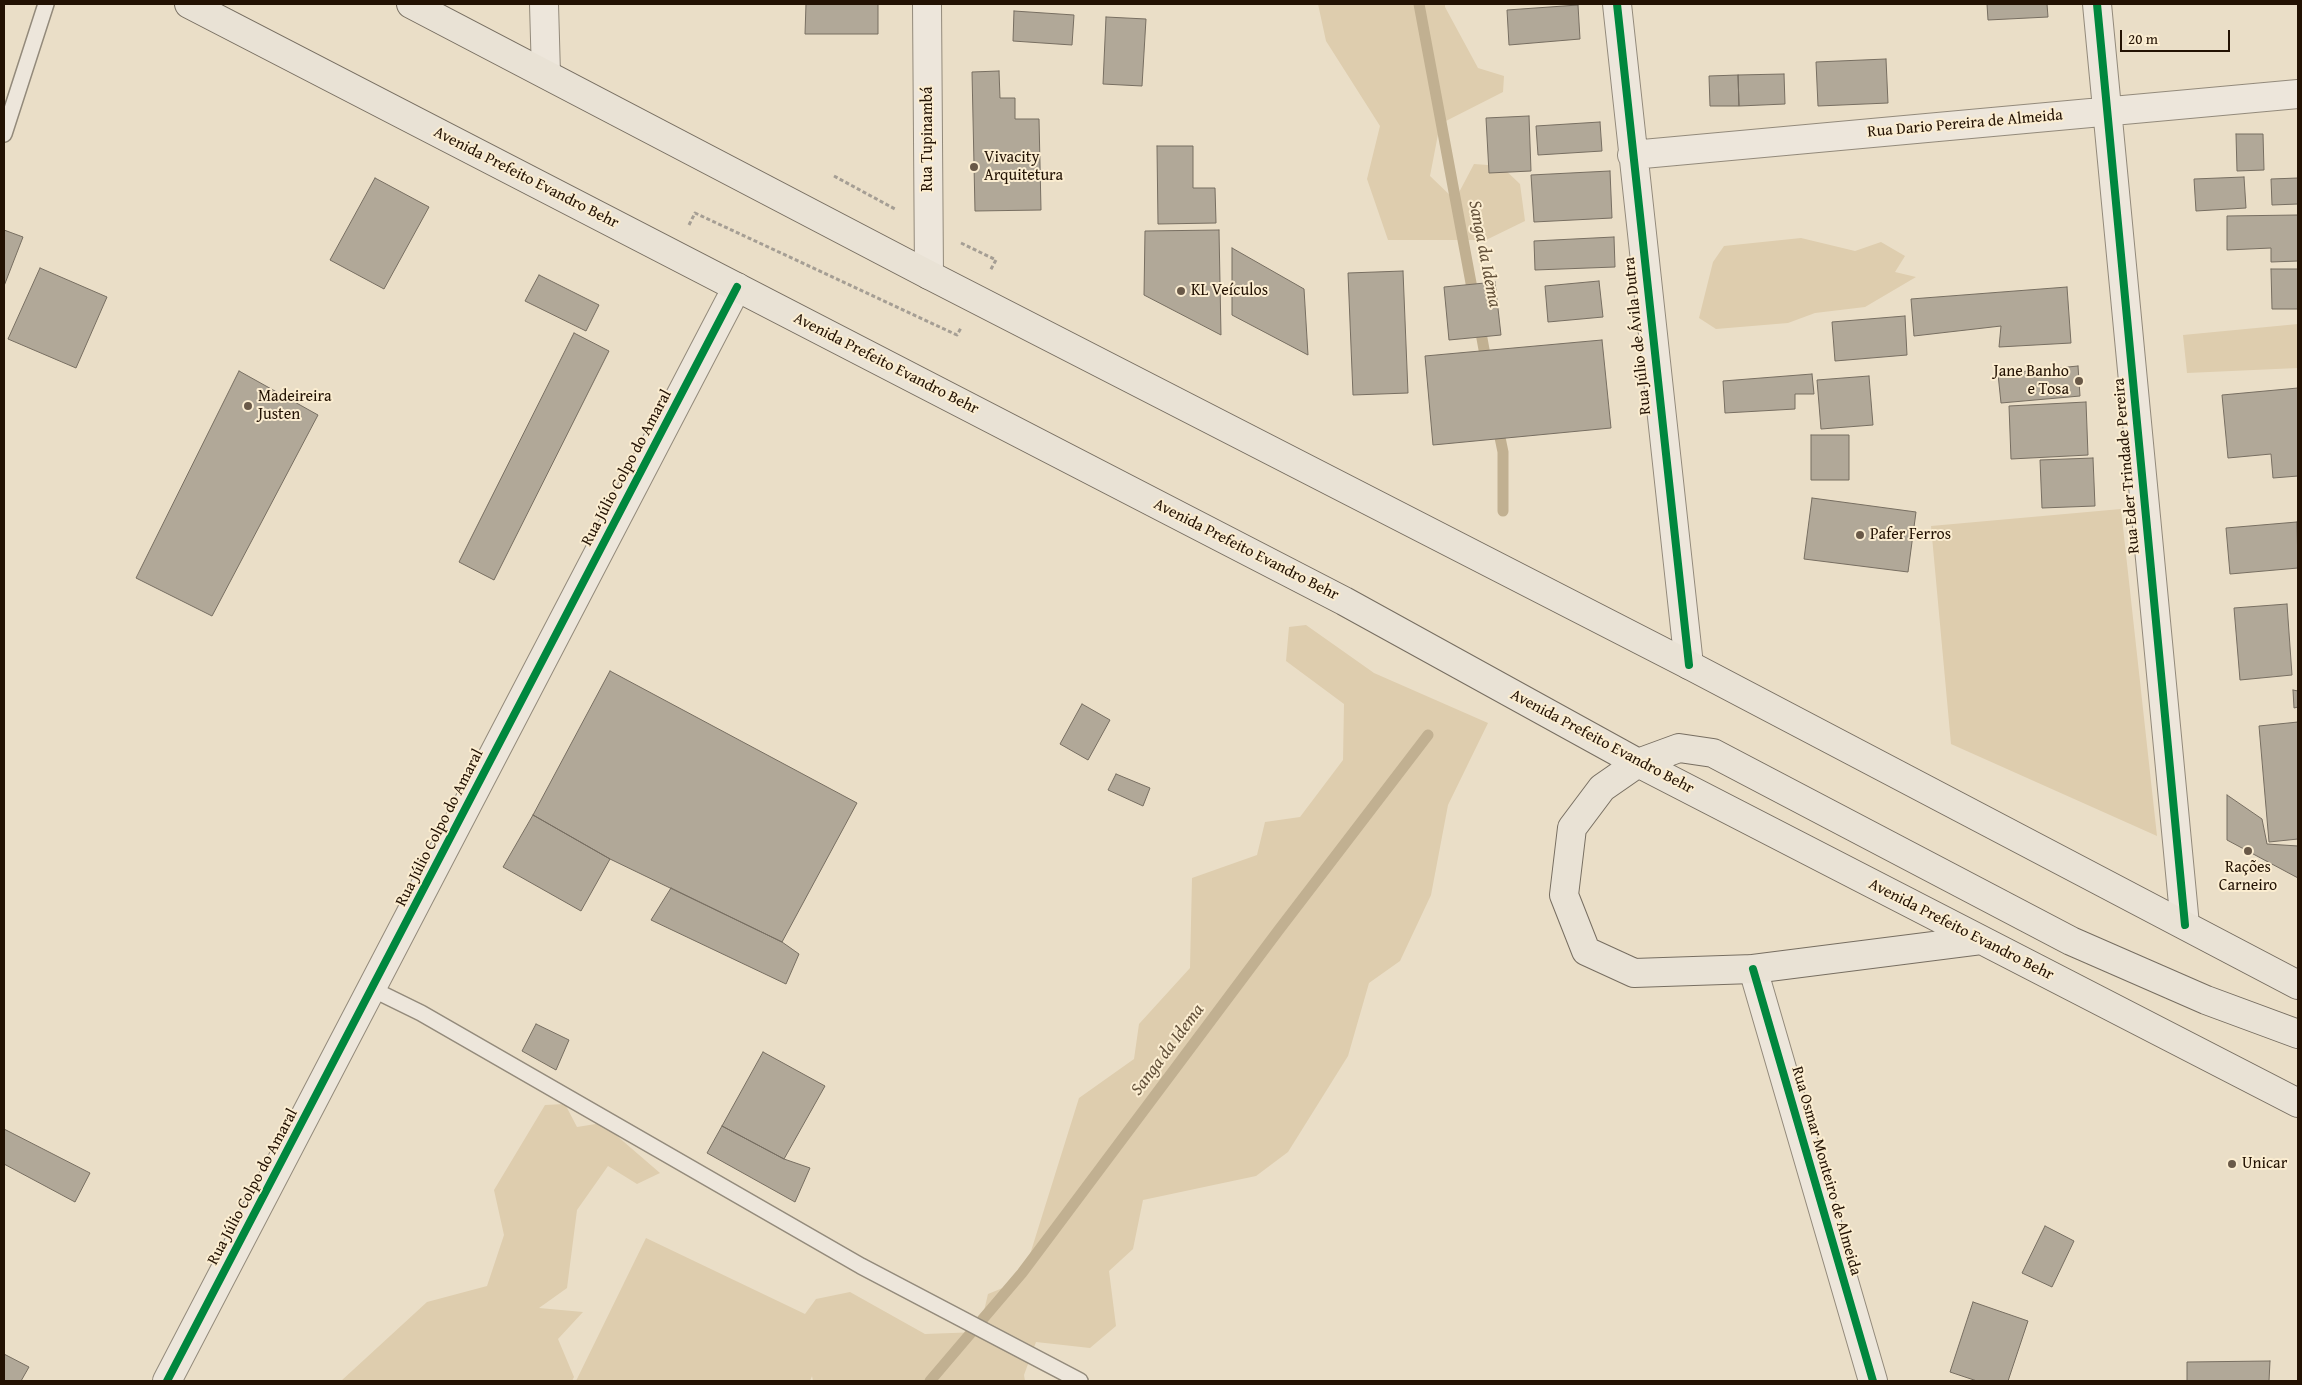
<!DOCTYPE html>
<meta charset="utf-8">
<style>
body{margin:0}
#map{position:relative;width:2302px;height:1385px;overflow:hidden;background:#eadec7;font-family:"Gentium Book Plus",serif}
canvas{display:block}
.frame{position:absolute;inset:0;border:5px solid #231203;pointer-events:none}
.scale{position:absolute;left:2120px;top:30px;width:110px;height:22px;box-sizing:border-box;border:2px solid #231203;border-top:0;padding-left:6px;font-size:15px;line-height:18px;white-space:nowrap;color:#231203;-webkit-text-stroke:4px #fbedd1;paint-order:stroke}
</style>
<div id="map">
<canvas width="2302" height="1385"></canvas>
<div class="frame"></div>
<div class="scale">20 m</div>
</div>
<script>
const g = document.querySelector('canvas').getContext('2d');
g.lineJoin = 'round';
function fillPath(path, color) { g.fillStyle = color; g.fill(path, 'evenodd'); }
const poly = rows => new Path2D(rows.map(r => 'M' + r).join(''));
function stroke(path, color, width, dash) { g.strokeStyle = color; g.lineWidth = width; g.lineCap = dash ? 'butt' : 'round'; g.setLineDash(dash || []); g.stroke(path); }
function drawText(font, color, halo, rows, align = 'center') {
  g.font = font + ' "Gentium Book Plus",serif'; g.lineWidth = 4; g.setLineDash([]); g.textBaseline = 'middle'; g.strokeStyle = halo; g.fillStyle = color; for (const [text, x, y, turn = 0] of rows) {
    g.save(); g.translate(x, y); g.rotate((+turn || 0) * Math.PI / 180); g.textAlign = isNaN(turn) ? turn : align; if (halo) g.strokeText(text, 0, 0); g.fillText(text, 0, 0); g.restore();
  }
}
const green = poly([
 [1318,4,1445,4,1445,7,1478,68,1504,76,1503,92,1440,124,1430,176,1455,200,1474,164,1501,166,1520,184,1525,221,1486,240,1388,240,1367,179,1380,126,1326,41],
 [1801,238,1855,251,1881,242,1905,256,1895,272,1916,277,1865,307,1815,313,1788,323,1716,329,1699,318,1713,262,1724,246],
 [2298,324,2298,368,2187,373,2183,335],
 [2121,509,2157,836,1951,744,1931,526],
 [1306,625,1374,673,1488,723,1448,805,1431,895,1400,961,1369,983,1348,1056,1288,1152,1256,1176,1143,1200,1133,1249,1109,1271,1116,1326,1090,1348,1036,1342,1024,1375,1025,1381,813,1381,812,1376,810,1381,576,1381,646,1238,805,1314,816,1299,850,1292,925,1334,979,1332,988,1294,1022,1280,1079,1098,1134,1059,1139,1024,1190,968,1192,878,1257,855,1265,822,1300,817,1343,760,1344,704,1286,661,1289,627],
 [565,1104,577,1127,602,1123,660,1173,637,1184,608,1166,577,1210,567,1288,539,1308,583,1312,558,1339,574,1377,572,1381,341,1381,427,1302,487,1286,504,1235,494,1190,545,1105]
]);
const stream = poly([
 [1419,4,1474,299],
 [1479,322,1487,366],
 [1497,423,1503,452,1503,511],
 [930,1381,1022,1273,1278,931,1428,735]
]);
const building = poly([
 [806,4,878,4,878,34,805,34,806,4],
 [1987,4,2047,4,2048,17,1988,20,1987,4],
 [1578,5,1580,39,1509,45,1507,10,1578,5],
 [1014,11,1074,15,1072,45,1013,41,1014,11],
 [1106,17,1146,19,1142,86,1103,84,1106,17],
 [1886,59,1888,103,1818,106,1816,62,1886,59],
 [999,71,1000,98,1015,98,1015,119,1039,119,1041,210,975,211,972,72,999,71],
 [1784,74,1785,104,1739,106,1738,75,1784,74],
 [1738,75,1739,106,1710,106,1709,76,1738,75],
 [1529,116,1531,171,1489,173,1486,118,1529,116],
 [1600,122,1602,151,1538,155,1536,126,1600,122],
 [2236,134,2263,134,2264,170,2237,171,2236,134],
 [1157,146,1193,146,1193,188,1215,188,1216,223,1158,224,1157,146],
 [1610,171,1612,218,1534,222,1531,175,1610,171],
 [2244,177,2246,208,2196,211,2194,179,2244,177],
 [375,178,429,207,384,289,330,260,375,178],
 [2298,178,2298,204,2272,205,2271,179,2298,178],
 [2298,215,2298,261,2271,262,2271,248,2227,250,2227,216,2298,215],
 [4,230,23,237,4,286,4,230],
 [1219,230,1221,335,1144,295,1145,231,1219,230],
 [1614,237,1615,267,1535,270,1534,241,1614,237],
 [1232,248,1304,289,1308,355,1232,315,1232,248],
 [40,268,107,297,76,368,8,339,40,268],
 [2271,269,2298,269,2298,309,2272,309,2271,269],
 [1403,271,1408,393,1353,395,1348,273,1403,271],
 [539,275,599,305,586,331,525,301,539,275],
 [1599,281,1603,317,1548,322,1545,286,1599,281],
 [1495,282,1501,335,1449,340,1444,287,1495,282],
 [2067,287,2071,343,1999,347,2001,326,1914,336,1911,299,2067,287],
 [1905,316,1907,355,1835,361,1832,322,1905,316],
 [574,333,609,351,494,580,459,562,574,333],
 [1602,340,1611,428,1433,445,1425,356,1602,340],
 [2078,366,2080,396,2001,403,1998,374,2078,366],
 [239,371,318,415,212,616,136,578,239,371],
 [1812,374,1814,394,1795,394,1795,409,1725,413,1723,381,1812,374],
 [1869,376,1873,425,1821,429,1817,380,1869,376],
 [2298,388,2298,476,2273,478,2271,454,2228,458,2222,395,2298,388],
 [2086,402,2088,455,2011,459,2009,406,2086,402],
 [1811,435,1849,435,1849,480,1811,480,1811,435],
 [2093,458,2095,506,2042,508,2040,460,2093,458],
 [1812,498,1916,512,1908,572,1804,559,1812,498],
 [2297,522,2298,568,2230,574,2226,528,2297,522],
 [2287,604,2292,675,2240,680,2234,608,2287,604],
 [610,671,857,803,782,942,610,859,533,815,610,671],
 [2293,690,2298,691,2298,707,2294,708,2293,690],
 [1082,704,1110,720,1088,760,1060,744,1082,704],
 [2298,722,2298,839,2269,842,2259,726,2298,722],
 [1116,774,1150,788,1143,806,1108,790,1116,774],
 [2227,795,2262,819,2267,844,2298,846,2298,878,2227,840,2227,795],
 [533,815,610,859,581,911,503,867,533,815],
 [671,888,782,942,799,954,786,984,651,920,671,888],
 [536,1024,569,1040,556,1070,522,1051,536,1024],
 [763,1052,825,1086,784,1159,722,1126,763,1052],
 [722,1126,784,1159,810,1168,795,1202,707,1153,722,1126],
 [4,1129,90,1173,75,1202,4,1164,4,1129],
 [2045,1226,2074,1241,2052,1287,2022,1273,2045,1226],
 [1973,1302,2028,1321,2008,1381,1977,1381,1950,1372,1973,1302],
 [4,1354,29,1367,21,1381,4,1381,4,1354],
 [2270,1361,2269,1381,2187,1381,2187,1362,2270,1361]
]);
const path = poly([
 [834,176,895,209],
 [689,225,695,213,957,335,961,328],
 [961,243,996,260,990,271]
]);
const service = poly([
 [4,134,46,4],
 [372,989,421,1013,861,1266,1080,1381]
]);
const minor = poly([
 [544,4,546,74],
 [927,4,929,275],
 [1617,4,1689,665],
 [2097,4,2185,925],
 [1632,155,2298,94],
 [1753,969,1873,1381],
 [167,1381,737,287]
]);
const trunk = poly([
 [189,4,1344,601,1638,763,2298,1103],
 [411,4,929,275,1689,665,2298,985],
 [1981,940,1753,969,1634,973,1586,951,1564,895,1572,828,1602,788,1638,763,1679,748,1713,753,2071,941,2206,1000,2298,1034]
]);
const cycleway = poly([
 [1617,4,1689,665],
 [2097,4,2185,925],
 [1753,969,1873,1381],
 [167,1381,737,287]
]);
const markers = [
 [974,167,5,"#695948"],
 [1181,291,5,"#695948"],
 [2079,381,5,"#695948"],
 [248,406,5,"#695948"],
 [1860,535,5,"#695948"],
 [2248,851,5,"#695948"],
 [2232,1164,5,"#695948"]
];
const streetNames = [
 ["Rua Dario Pereira de Almeida",1965,124,-5],
 ["Rua Tupinambá",928,139,-90],
 ["Avenida Prefeito Evandro Behr",526,178,27],
 ["Rua Júlio de Ávila Dutra",1638,336,-96],
 ["Avenida Prefeito Evandro Behr",886,364,27],
 ["Rua Eder Trindade Pereira",2127,466,-95],
 ["Rua Júlio Colpo do Amaral",627,468,-62],
 ["Avenida Prefeito Evandro Behr",1246,550,27],
 ["Avenida Prefeito Evandro Behr",1602,742,28],
 ["Rua Júlio Colpo do Amaral",440,828,-63],
 ["Avenida Prefeito Evandro Behr",1961,930,27],
 ["Rua Osmar Monteiro de Almeida",1826,1171,74],
 ["Rua Júlio Colpo do Amaral",253,1187,-62]
];
const poiNames = [
 ["Vivacity",984,158],
 ["Arquitetura",984,176],
 ["KL Veículos",1191,291],
 ["Jane Banho",2069,372,"right"],
 ["e Tosa",2069,390,"right"],
 ["Madeireira",258,397],
 ["Justen",258,415],
 ["Pafer Ferros",1870,535],
 ["Rações",2248,868,"center"],
 ["Carneiro",2248,886,"center"],
 ["Unicar",2242,1164]
];
const waterNames = [
 ["Sanga da Idema",1484,254,79],
 ["Sanga da Idema",1168,1050,-53]
];
fillPath(green, '#decdae');
stroke(stream, '#c1b091', 11);
fillPath(building, '#b1a898');
stroke(building, '#776e61', 1);
stroke(service, '#938a7b', 18);
stroke(minor, '#938a7b', 30);
stroke(trunk, '#776e61', 30);
stroke(path, '#a59e94', 3, [4, 2.5]);
stroke(service, '#ede6db', 15);
stroke(minor, '#ede6db', 28);
stroke(trunk, '#e9e2d5', 28);
stroke(cycleway, '#00873e', 8);
for (const [x, y, r, color] of markers) { const dot = new Path2D(); dot.arc(x, y, r, 0, 2 * Math.PI); g.fillStyle = color; g.fill(dot); stroke(dot, '#fbedd1', 2); }
drawText('16px', '#231203', '#fbedd1', streetNames);
drawText('16px', '#231203', '#fbedd1', poiNames, 'left');
drawText('italic 18px', '#625039', '#fbedd1', waterNames);
</script>
